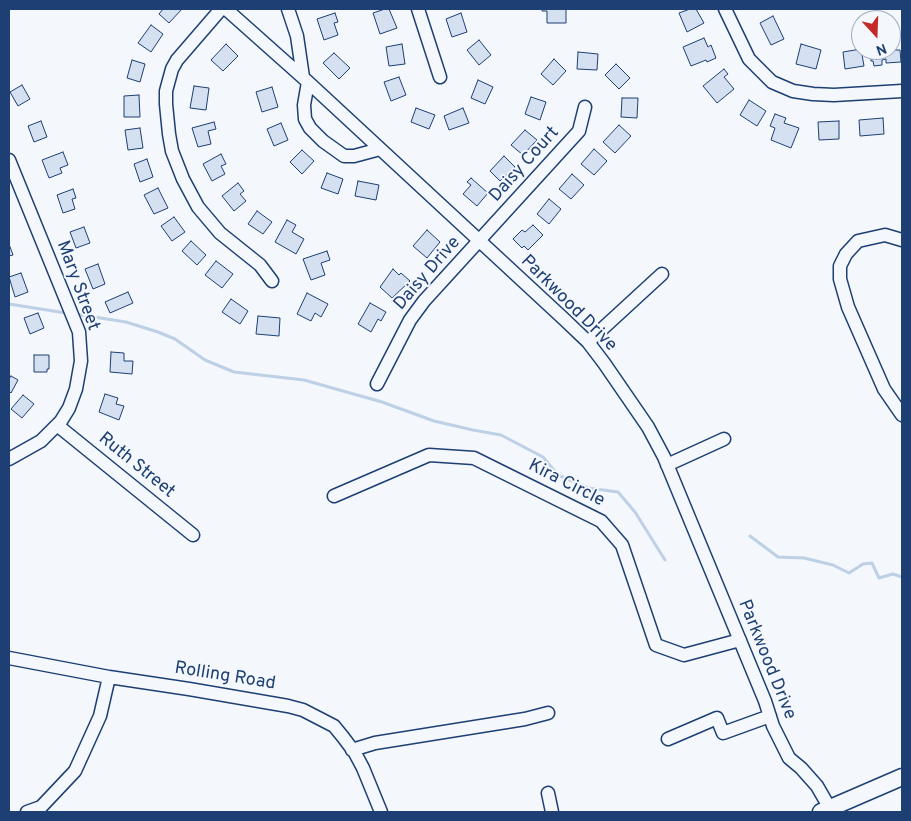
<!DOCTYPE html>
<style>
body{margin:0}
#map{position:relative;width:911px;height:821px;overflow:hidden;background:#f4f7fb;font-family:Overpass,sans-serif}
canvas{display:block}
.frame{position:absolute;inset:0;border:10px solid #1d3f73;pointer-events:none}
.north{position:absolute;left:851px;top:10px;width:50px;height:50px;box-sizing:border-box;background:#f4f7fb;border:1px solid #9eadc5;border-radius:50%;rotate:160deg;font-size:14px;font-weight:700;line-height:20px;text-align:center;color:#1d3f73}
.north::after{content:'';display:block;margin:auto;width:18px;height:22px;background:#c62828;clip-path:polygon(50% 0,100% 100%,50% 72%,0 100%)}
</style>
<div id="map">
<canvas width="911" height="821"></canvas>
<div class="frame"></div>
<div class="north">N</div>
</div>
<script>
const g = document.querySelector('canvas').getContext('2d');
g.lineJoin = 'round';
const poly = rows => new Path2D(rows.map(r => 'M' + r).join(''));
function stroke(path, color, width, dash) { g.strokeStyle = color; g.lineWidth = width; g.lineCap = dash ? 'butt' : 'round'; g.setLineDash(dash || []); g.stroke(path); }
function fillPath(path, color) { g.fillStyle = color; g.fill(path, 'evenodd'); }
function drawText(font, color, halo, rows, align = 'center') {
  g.font = font + ' Overpass,sans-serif'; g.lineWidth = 4; g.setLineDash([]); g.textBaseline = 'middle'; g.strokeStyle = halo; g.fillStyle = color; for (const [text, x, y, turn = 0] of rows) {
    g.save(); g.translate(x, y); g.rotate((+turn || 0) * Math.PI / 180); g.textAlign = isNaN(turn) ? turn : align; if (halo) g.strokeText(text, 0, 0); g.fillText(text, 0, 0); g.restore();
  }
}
const stream = poly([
 [9,304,66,313],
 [75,314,126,322,158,332,175,339,205,360,234,372,304,380,382,402,434,421,473,430,501,435,543,457,558,475,588,488,618,492,635,512,665,560],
 [750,536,778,557,804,558,833,565,849,573,863,564,872,563,879,578,893,574,902,577]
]);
const building = poly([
 [163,9,182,9,169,23,159,14,163,9],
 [385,9,389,9,397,28,380,34,373,13,385,9],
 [542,9,566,9,566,23,547,23,547,11,542,11,542,9],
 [690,9,696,9,704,23,687,32,679,13,690,9],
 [335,13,338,22,334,23,338,35,324,40,317,19,335,13],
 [461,13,467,32,452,37,446,19,461,13],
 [773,16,784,39,771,45,760,23,773,16],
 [151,25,163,34,151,52,138,43,151,25],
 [704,38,708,47,711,45,716,58,707,62,706,60,691,66,683,47,704,38],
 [479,40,491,55,479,65,467,50,479,40],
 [894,41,895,50,900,50,901,62,886,63,886,59,882,60,882,65,874,66,873,61,871,61,870,50,891,50,891,42,894,41],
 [226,44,238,56,223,71,211,60,226,44],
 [402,44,405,64,389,66,386,47,402,44],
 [801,44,821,50,816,69,796,64,801,44],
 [861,49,864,66,845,69,843,52,861,49],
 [578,52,598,54,597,70,577,69,578,52],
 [334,53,350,68,339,79,323,63,334,53],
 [554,59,566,71,553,85,541,74,554,59],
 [132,60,145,64,140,82,127,78,132,60],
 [616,64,630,78,619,89,605,75,616,64],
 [724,69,728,74,724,77,734,89,717,103,703,86,724,69],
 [399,77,406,95,391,101,384,82,399,77],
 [478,80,493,87,485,104,471,98,478,80],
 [22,85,30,99,18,106,10,92,22,85],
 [194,86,209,88,206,110,190,108,194,86],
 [272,87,278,107,262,112,256,92,272,87],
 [139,95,140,117,124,117,124,96,139,95],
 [531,97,546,102,540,120,525,114,531,97],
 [622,98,638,98,637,118,621,117,622,98],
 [749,100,766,111,757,126,740,115,749,100],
 [416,108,435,115,429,129,411,122,416,108],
 [463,108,469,123,449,130,444,116,463,108],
 [775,114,786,118,784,123,799,128,791,148,771,140,775,128,770,126,775,114],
 [883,118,884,134,860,136,859,120,883,118],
 [41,121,47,137,34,142,28,126,41,121],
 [839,121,839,139,819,140,818,122,839,121],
 [214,122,216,129,208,131,211,144,198,147,192,128,214,122],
 [281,123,288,140,274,146,267,129,281,123],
 [619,125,631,136,615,153,603,142,619,125],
 [140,128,143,148,128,150,125,130,140,128],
 [525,130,537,140,523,155,511,145,525,130],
 [594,149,607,161,594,175,581,164,594,149],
 [302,150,314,161,302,174,290,162,302,150],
 [63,152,68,165,60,168,62,173,49,178,42,160,63,152],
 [221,154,226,164,221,166,225,174,212,181,203,164,221,154],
 [504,156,515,167,500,181,490,171,504,156],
 [147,159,153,177,140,182,134,164,147,159],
 [327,173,343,179,338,194,321,188,327,173],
 [572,174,584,185,571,199,559,189,572,174],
 [471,178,488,193,477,206,463,194,471,185,467,182,471,178],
 [358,181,379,185,376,200,355,196,358,181],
 [238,183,244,191,240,194,246,201,234,211,222,196,238,183],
 [158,188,168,208,154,214,144,195,158,188],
 [73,189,76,198,72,199,75,209,63,213,57,195,73,189],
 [549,199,561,209,549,224,537,214,549,199],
 [257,211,272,222,263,234,248,224,257,211],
 [174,217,185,232,172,241,161,226,174,217],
 [287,220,296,225,292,232,304,239,296,254,275,242,287,220],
 [533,225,543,235,528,250,524,246,522,248,513,239,522,230,525,232,533,225],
 [84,227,90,243,76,248,70,232,84,227],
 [427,230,440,242,427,258,413,246,427,230],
 [191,241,206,255,197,265,182,251,191,241],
 [9,244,13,255,9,256,9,244],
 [327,251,330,260,321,263,325,275,311,280,303,259,327,251],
 [216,261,233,274,222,288,205,275,216,261],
 [98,264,105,284,93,289,85,269,98,264],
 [393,269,399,275,401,273,410,281,392,298,380,287,393,269],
 [21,273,28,292,15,297,9,277,21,273],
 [128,292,133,303,110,313,105,302,128,292],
 [307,293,328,304,321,317,315,313,311,321,297,314,307,293],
 [231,299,248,311,240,324,222,312,231,299],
 [370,303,386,312,381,321,378,319,371,332,358,324,370,303],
 [38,313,44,328,30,334,24,318,38,313],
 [258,316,280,318,279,336,256,334,258,316],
 [111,352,124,353,124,361,133,361,132,374,110,372,111,352],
 [34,355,49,355,49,369,47,369,47,372,34,372,34,355],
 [11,376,18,380,11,393,9,391,9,379,11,376],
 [105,394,118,398,116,404,124,406,119,420,99,412,105,394],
 [23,395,34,404,22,418,11,409,23,395]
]);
const minor = poly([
 [221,9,177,60,172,69,166,91,166,104,169,134,172,151,183,179,198,207,220,233,260,265,272,281],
 [226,9,308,82,565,320,588,342,604,363,648,427,664,457,765,701,773,726,789,758,801,768,817,786,832,812],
 [288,9,297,36,303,77],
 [418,9,440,77],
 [725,9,749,59,772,82,793,91,813,94,834,95,902,91],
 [308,82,304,105,305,119,310,128,323,141,344,156,354,156,380,149],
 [9,160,79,332,81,361,76,389,69,408,61,421,41,441,9,459],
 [902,240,885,235,858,241,846,254,840,266,840,279,848,307,884,389,902,415],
 [588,342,662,274],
 [377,384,410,320,424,301,579,131,585,107],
 [57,425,193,535],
 [667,465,724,439],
 [334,496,429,455,474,458,601,521,622,545,656,645,684,655,740,640],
 [9,658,109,677,189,689,288,706,303,710,334,726,343,737,355,753,363,768,381,812],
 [668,739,717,718,723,733,770,716],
 [352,750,375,743,525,719,548,713],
 [548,793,552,812],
 [27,812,41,807,75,771,100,716,109,677]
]);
const major = poly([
 [821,812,902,777]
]);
const streetNames = [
 ["Daisy Court",525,165,-48],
 ["Daisy Drive",428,274,-49],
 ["Mary Street",77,286,70],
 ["Parkwood Drive",568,304,45],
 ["Ruth Street",136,466,39],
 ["Kira Circle",566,484,27],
 ["Parkwood Drive",766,660,68],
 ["Rolling Road",225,677,9]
];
stroke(stream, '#bed0e5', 3);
fillPath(building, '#d5e0f0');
stroke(building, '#1d3f73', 1);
stroke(minor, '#1d3f73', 15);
stroke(major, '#1d3f73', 19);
stroke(minor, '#f4f7fb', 12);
stroke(major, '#f4f7fb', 16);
drawText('18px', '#1d3f73', '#f4f7fb', streetNames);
</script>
